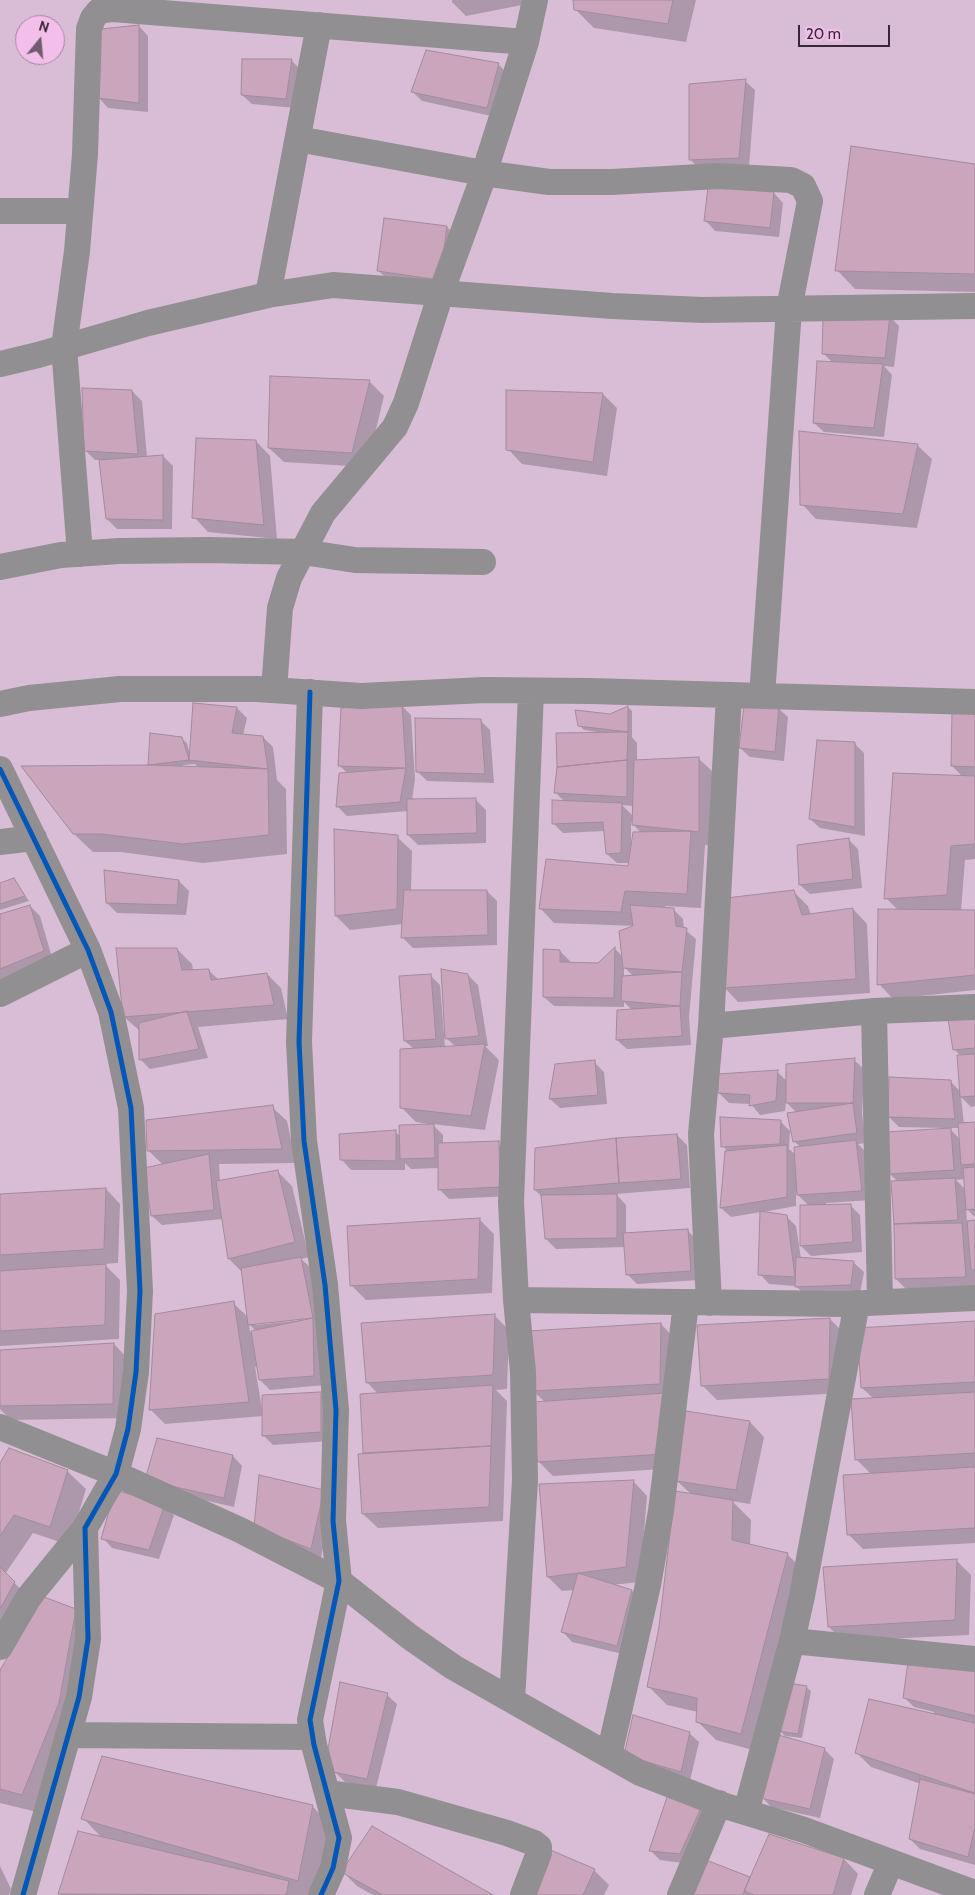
<!DOCTYPE html>
<style>
body{margin:0}
#map{position:relative;width:975px;height:1895px;overflow:hidden;background:#d9bdd6;font-family:Cabin,sans-serif}
canvas{display:block}
.north{position:absolute;left:15px;top:15px;width:50px;height:50px;box-sizing:border-box;background:#f2bfeb;border:1px solid #a882a3;border-radius:50%;rotate:17deg;font-size:14px;font-weight:700;line-height:20px;text-align:center;color:#3a2638}
.north::after{content:'';display:block;margin:auto;width:18px;height:22px;background:#725b6f;clip-path:polygon(50% 0,100% 100%,50% 72%,0 100%)}
.scale{position:absolute;left:798px;top:25px;width:92px;height:22px;box-sizing:border-box;border:2px solid #3a2638;border-top:0;padding-left:6px;font-size:15px;line-height:18px;white-space:nowrap;color:#3a2638;-webkit-text-stroke:4px #f2bfeb;paint-order:stroke}
</style>
<div id="map">
<canvas width="975" height="1895"></canvas>
<div class="north">N</div>
<div class="scale">20 m</div>
</div>
<script>
const g = document.querySelector('canvas').getContext('2d');
g.lineJoin = 'round';
function fillPath(path, color) { g.fillStyle = color; g.fill(path, 'evenodd'); }
const poly = rows => new Path2D(rows.map(r => 'M' + r).join(''));
function stroke(path, color, width, dash) { g.strokeStyle = color; g.lineWidth = width; g.lineCap = dash ? 'butt' : 'round'; g.setLineDash(dash || []); g.stroke(path); }
const shadow = poly([
 [452,0,537,0,537,2,466,16,452,2],
 [574,0,696,0,686,42,594,28,575,9],
 [139,26,148,36,148,112,108,108,99,98],
 [291,60,301,70,296,108,252,104,242,95],
 [498,64,508,74,496,117,422,101,412,91],
 [745,81,755,90,749,167,700,170,691,160],
 [975,166,975,292,855,289,837,270],
 [774,193,783,203,779,237,715,231,706,221],
 [385,219,447,227,457,237,450,289,389,281,379,271],
 [889,316,899,326,894,367,884,366,892,375,884,437,824,432,814,423,833,363,824,354],
 [369,381,384,396,367,467,284,462,269,448],
 [132,391,142,401,147,457,163,456,173,466,172,529,117,529,107,519,100,460,95,460,85,450],
 [507,391,603,394,617,408,607,476,522,464,508,449],
 [256,441,270,456,277,539,208,532,194,517],
 [917,445,932,459,917,528,816,519,802,504],
 [194,705,237,708,247,718,243,735,263,737,273,747,277,780,286,789,287,854,203,863,121,852,93,852,74,834,151,766,150,764,182,739,187,743,190,755],
 [195,764,198,767,183,767,183,765],
 [402,706,411,715,415,779,412,800,476,800,486,810,486,843,418,845,408,835,408,811,347,816,337,806,348,774,339,765],
 [628,707,632,711,632,737,637,743,637,761,698,758,713,772,713,846,705,845,701,908,665,906,665,909,673,909,683,919,684,929,696,939,689,1017,691,1045,627,1049,617,1040,632,1010,624,1002,624,1007,554,1006,544,997,560,951,570,961,570,964,598,964,615,949,623,957,638,926,554,923,540,908,629,867,630,863,617,863,607,854,605,831,563,833,553,823,565,802,555,792,597,733,597,732,584,730,579,725],
 [622,805,633,806,633,816],
 [631,822,642,834,632,846,631,846],
 [624,967,633,976,624,977],
 [778,708,788,717,784,761,750,757,740,748],
 [975,714,975,859,965,860,961,911,975,911,975,990,893,999,879,984,898,910,886,898,963,777,952,766],
 [480,720,490,730,494,783,427,781,417,771],
 [854,743,864,753,865,836,820,828,810,819],
 [397,837,412,851,411,892,487,891,497,901,497,945,413,948,403,938,403,924,350,930,336,916],
 [849,840,858,849,862,888,810,894,800,885],
 [14,879,29,901,0,910,0,884],
 [179,881,189,891,186,915,117,913,107,903],
 [793,891,808,906,811,915,853,909,867,924,870,993,738,1002,724,987],
 [30,906,40,916,53,961,0,982,0,916],
 [177,949,192,964,193,971,208,970,219,980,267,974,281,988,288,1019,198,1027,208,1058,150,1069,140,1059,140,1031,124,1017],
 [430,975,440,985,444,1034,446,1034,468,975,478,985,488,1046,485,1046,499,1060,485,1130,432,1124,443,1135,443,1144,498,1143,508,1153,510,1196,449,1199,439,1189,439,1168,411,1169,405,1163,405,1170,351,1170,342,1160,396,1132,401,1137,428,1125,428,1124,416,1122,402,1108,415,1050,405,1041],
 [444,1036,456,1047,445,1048],
 [975,1018,975,1106,971,1107,961,1097,964,1124,975,1123,975,1217,966,1208,967,1222,975,1221,975,1287,906,1289,896,1279,892,1183,898,1182,890,1174,945,1130,945,1128,899,1127,889,1117,951,1082,961,1092,961,1056,954,1049],
 [949,1128,959,1128,960,1139],
 [965,1179,966,1190,956,1180],
 [854,1060,864,1069,862,1114,866,1143,858,1144,865,1151,871,1200,826,1203,826,1206,850,1205,860,1215,862,1252,811,1256,801,1246,809,1206,796,1193,796,1206,763,1212,786,1216,796,1226,801,1259,854,1263,864,1272,860,1294,806,1296,796,1286,769,1284,760,1274,761,1212,731,1217,721,1208,728,1152,723,1146,780,1121,790,1131,789,1149,796,1155,800,1147,794,1141,797,1113,786,1102,785,1111,760,1115,751,1104,729,1103,719,1093,777,1072,788,1082],
 [594,1062,604,1072,607,1104,560,1108,550,1099],
 [272,1107,287,1121,296,1163,219,1164,220,1182,277,1171,292,1186,309,1257,301,1259,311,1268,324,1385,270,1390,260,1380,258,1366,255,1367,262,1409,320,1394,330,1403,330,1441,273,1445,263,1435,263,1416,165,1424,150,1409,233,1303,249,1318,243,1273,229,1259,223,1219,162,1225,152,1216,163,1165,148,1150],
 [311,1317,312,1319,256,1325,256,1323],
 [249,1324,256,1331,250,1332],
 [677,1135,687,1145,690,1188,616,1194,626,1205,626,1234,687,1230,697,1240,700,1280,637,1284,627,1274,625,1247,556,1249,546,1239,542,1197,535,1190],
 [106,1189,120,1204,118,1263,104,1264,120,1280,119,1339,0,1346,0,1195],
 [479,1219,494,1234,492,1293,366,1300,352,1286],
 [495,1316,509,1330,507,1389,496,1390,507,1401,503,1521,378,1528,363,1514,365,1455,361,1395,378,1394,367,1382],
 [830,1319,844,1333,843,1393,717,1400,702,1385],
 [975,1322,975,1543,863,1549,849,1535,872,1475,856,1459,874,1399,862,1388],
 [661,1324,675,1339,679,1457,750,1422,764,1437,750,1504,732,1501,751,1520,750,1546,787,1554,806,1573,760,1752,716,1740,697,1721,698,1712,667,1705,648,1686,691,1494,677,1481,679,1468,553,1476,538,1461,545,1402,533,1391],
 [114,1344,128,1359,127,1418,11,1420,0,1409,0,1352],
 [233,1456,242,1466,234,1507,156,1489],
 [0,1466,67,1471,86,1489,69,1545,33,1533,5,1574,33,1601,0,1661],
 [633,1481,647,1496,640,1582,612,1585,632,1591,642,1601,627,1655,572,1642,563,1632,574,1590,562,1591,548,1577],
 [333,1501,321,1558,255,1526],
 [164,1505,174,1515,159,1559,112,1548,103,1538],
 [956,1560,971,1575,969,1635,843,1641,829,1627],
 [44,1598,94,1629,41,1813,0,1803,0,1672],
 [975,1668,975,1865,920,1849,910,1839,921,1784,871,1767,857,1753,934,1715,934,1712,914,1707,904,1697],
 [806,1687,811,1691,802,1738,785,1736,780,1731],
 [387,1695,397,1704,376,1788,345,1782,335,1772],
 [689,1733,699,1742,690,1781,635,1764],
 [824,1749,834,1759,820,1818,771,1807,762,1797],
 [312,1806,331,1825,317,1895,61,1895,59,1893,103,1839,83,1818],
 [700,1809,710,1819,690,1864,660,1860,651,1851],
 [844,1859,858,1874,851,1895,692,1895,749,1878,751,1879],
 [0,1866,11,1889,9,1895,0,1895],
 [594,1870,609,1885,604,1895,530,1895],
 [343,1872,491,1895,373,1895,357,1886]
]);
const building = poly([
 [573,0,673,0,668,24,574,10,573,0],
 [139,25,139,103,97,98,101,29,139,25],
 [426,50,499,63,487,108,411,92,426,50],
 [242,59,292,59,286,99,241,95,242,59],
 [746,79,739,158,689,160,689,84,746,79],
 [851,146,975,164,975,274,835,271,851,146],
 [708,187,774,192,770,228,704,221,708,187],
 [384,218,447,226,440,280,377,271,384,218],
 [890,315,885,358,822,354,823,320,890,315],
 [817,361,883,364,874,428,813,423,817,361],
 [270,376,370,380,352,453,268,448,270,376],
 [82,388,132,390,138,454,84,451,82,388],
 [506,390,603,393,593,462,506,450,506,390],
 [799,431,918,444,903,514,800,505,799,431],
 [196,438,256,440,264,525,192,518,196,438],
 [163,455,163,520,106,519,99,460,163,455],
 [193,703,237,707,232,733,263,736,268,769,189,760,193,703],
 [402,704,406,768,338,766,341,708,402,704],
 [628,706,628,732,578,726,575,710,610,714,628,706],
 [744,706,779,706,775,752,739,748,744,706],
 [952,711,975,713,975,767,951,766,952,711],
 [415,718,481,719,485,774,416,772,415,718],
 [628,732,627,760,557,767,556,733,628,732],
 [150,733,182,737,189,760,148,765,150,733],
 [817,740,855,742,855,827,809,819,817,740],
 [699,757,699,832,632,825,634,760,699,757],
 [627,760,627,797,554,793,557,767,627,760],
 [148,765,268,769,269,835,183,844,101,834,73,834,21,766,148,765],
 [406,768,400,802,336,807,339,773,406,768],
 [893,773,975,776,975,844,951,846,947,895,884,899,893,773],
 [476,798,477,833,407,835,407,799,476,798],
 [552,800,622,803,621,853,606,854,603,822,552,824,552,800],
 [334,829,398,835,397,909,335,916,334,829],
 [691,831,687,894,625,891,621,912,539,909,546,859,628,866,633,832,691,831],
 [849,838,853,879,799,885,797,845,849,838],
 [104,870,179,880,177,905,106,903,104,870],
 [14,878,25,896,0,904,0,883,14,878],
 [404,890,487,890,488,935,401,938,404,890],
 [794,890,802,915,853,908,856,979,723,988,726,898,794,890],
 [30,905,44,951,0,969,0,914,30,905],
 [630,905,674,908,676,926,687,928,682,972,623,968,619,931,633,926,630,905],
 [878,909,975,910,975,975,877,985,878,909],
 [615,947,614,998,543,997,543,949,560,950,560,962,598,963,615,947],
 [116,948,177,948,182,970,209,969,211,980,267,973,274,1005,123,1017,116,948],
 [441,969,468,974,479,1036,445,1039,441,969],
 [682,972,680,1006,621,1001,622,976,682,972],
 [431,974,436,1039,404,1041,399,976,431,974],
 [680,1006,682,1036,616,1040,617,1010,680,1006],
 [187,1011,199,1049,139,1060,139,1023,187,1011],
 [975,1017,975,1048,953,1050,948,1019,975,1017],
 [485,1044,471,1116,400,1108,400,1049,485,1044],
 [975,1054,975,1096,960,1097,957,1055,975,1054],
 [855,1058,853,1103,786,1103,786,1064,855,1058],
 [595,1060,598,1095,549,1099,555,1064,595,1060],
 [778,1070,776,1101,749,1106,750,1095,718,1093,718,1074,778,1070],
 [889,1077,951,1080,955,1119,888,1117,889,1077],
 [853,1103,857,1133,793,1142,787,1113,853,1103],
 [273,1105,282,1149,147,1151,146,1120,273,1105],
 [720,1117,781,1120,780,1144,721,1147,720,1117],
 [975,1122,975,1164,961,1165,958,1123,975,1122],
 [434,1124,435,1158,400,1159,399,1125,434,1124],
 [951,1128,954,1170,889,1174,886,1132,951,1128],
 [396,1130,396,1161,340,1160,339,1134,396,1130],
 [677,1134,681,1179,619,1183,616,1138,677,1134],
 [616,1138,619,1183,534,1190,535,1148,616,1138],
 [856,1140,862,1191,797,1195,794,1147,856,1140],
 [499,1141,500,1187,438,1190,438,1143,499,1141],
 [787,1145,787,1197,720,1208,725,1151,787,1145],
 [209,1154,214,1210,151,1216,144,1168,209,1154],
 [975,1167,975,1209,966,1210,963,1168,975,1167],
 [278,1170,295,1242,228,1259,216,1181,278,1170],
 [955,1178,958,1220,894,1224,891,1181,955,1178],
 [106,1188,104,1249,0,1255,0,1194,106,1188],
 [617,1194,617,1238,545,1239,541,1195,617,1194],
 [851,1204,853,1242,800,1246,800,1205,851,1204],
 [760,1211,787,1215,795,1277,758,1275,760,1211],
 [480,1218,478,1279,350,1286,347,1226,480,1218],
 [975,1220,975,1270,971,1270,967,1221,975,1220],
 [962,1223,966,1277,895,1279,894,1224,962,1223],
 [688,1229,691,1271,626,1275,623,1233,688,1229],
 [301,1257,313,1318,248,1325,241,1268,301,1257],
 [796,1257,854,1261,851,1285,795,1287,796,1257],
 [106,1264,105,1325,0,1331,0,1271,106,1264],
 [234,1301,249,1402,149,1410,155,1314,234,1301],
 [495,1314,493,1375,366,1383,361,1323,495,1314],
 [313,1318,314,1376,259,1380,251,1331,313,1318],
 [830,1318,829,1379,701,1386,697,1325,830,1318],
 [975,1321,975,1382,861,1388,857,1328,975,1321],
 [661,1323,660,1384,532,1391,528,1331,661,1323],
 [114,1343,113,1404,0,1406,0,1350,114,1343],
 [493,1385,491,1446,363,1453,360,1394,493,1385],
 [321,1392,321,1432,262,1436,262,1395,321,1392],
 [975,1392,975,1453,855,1460,851,1399,975,1392],
 [666,1393,665,1454,537,1462,533,1402,666,1393],
 [686,1411,750,1421,736,1490,676,1481,686,1411],
 [157,1438,233,1455,224,1498,145,1480,157,1438],
 [491,1446,489,1507,362,1514,358,1454,491,1446],
 [9,1448,68,1470,50,1527,14,1515,0,1536,0,1463,9,1448],
 [975,1467,975,1528,847,1535,843,1475,975,1467],
 [259,1475,324,1490,311,1549,254,1527,259,1475],
 [634,1480,626,1567,547,1577,539,1484,634,1480],
 [115,1490,165,1504,149,1550,101,1539,115,1490],
 [675,1491,733,1500,732,1540,788,1553,741,1734,696,1722,697,1698,647,1687,659,1627,675,1491],
 [957,1559,955,1620,828,1627,823,1567,957,1559],
 [0,1567,15,1582,0,1609,0,1567],
 [578,1573,632,1590,617,1646,561,1632,578,1573],
 [44,1597,76,1609,59,1703,22,1795,0,1789,0,1670,44,1597],
 [908,1662,975,1667,975,1716,903,1698,908,1662],
 [340,1682,388,1693,367,1779,333,1772,328,1749,340,1682],
 [788,1683,807,1686,798,1734,779,1731,788,1683],
 [869,1699,975,1723,975,1793,855,1753,869,1699],
 [633,1715,690,1732,681,1772,624,1755,633,1715],
 [775,1734,825,1748,810,1809,760,1798,775,1734],
 [102,1756,313,1805,298,1881,81,1819,102,1756],
 [920,1779,975,1794,975,1827,968,1857,909,1839,920,1779],
 [668,1794,701,1808,680,1854,649,1851,668,1794],
 [372,1826,493,1895,383,1895,341,1872,372,1826],
 [78,1831,289,1881,286,1895,58,1894,78,1831],
 [769,1834,844,1858,833,1895,754,1895,744,1891,769,1834],
 [548,1849,595,1869,583,1895,529,1895,548,1849],
 [706,1860,750,1877,743,1895,690,1895,706,1860]
]);
const minor = poly([
 [298,139,483,173,549,182,612,182,718,176,791,180,803,186,810,201,789,309,762,696],
 [0,211,80,211],
 [268,295,319,25],
 [0,364,38,355,148,323,268,295,333,285,612,306,702,310,975,306],
 [80,554,64,347,77,251,85,154,89,29,93,18,99,11,113,9,526,42],
 [0,567,61,555,119,551,209,550,303,552,355,560,483,562],
 [274,690,280,608,289,578,323,513,395,427,406,403,441,293,481,183,526,42,535,0],
 [310,692,299,1042,304,1141,325,1285,336,1410,333,1521,339,1581,310,1720,314,1745,339,1838,333,1868,321,1895],
 [0,704,29,698,120,689,257,689,361,696,484,690,590,691,975,702],
 [0,769,88,950,111,1012,131,1108,140,1291,136,1372,128,1429,116,1474,85,1528,88,1639,79,1697,23,1895],
 [0,842,34,838],
 [0,994,88,950],
 [874,1011,880,1302],
 [711,1026,874,1011,975,1007],
 [516,1300,845,1304,975,1298],
 [709,1303,701,1134,711,1026,729,695],
 [0,1427,116,1474,240,1530,339,1581,410,1637,453,1667,640,1773,722,1805,804,1830,975,1893],
 [792,1641,975,1659],
 [0,1647,28,1598,85,1528],
 [512,1700,525,1480,523,1372,516,1300,511,1202,531,691],
 [68,1735,312,1737],
 [609,1755,648,1585,661,1511,686,1303],
 [327,1793,398,1802,507,1833,534,1843,539,1847,539,1853,523,1895],
 [746,1812,792,1641,802,1596,857,1303],
 [680,1895,719,1803],
 [877,1895,891,1862]
]);
const cycleway = poly([
 [310,692,299,1042,304,1141,325,1285,336,1410,333,1521,339,1581,310,1720,314,1745,339,1838,333,1868,321,1895],
 [0,769,88,950,111,1012,131,1108,140,1291,136,1372,128,1429,116,1474,85,1528,88,1639,79,1697,23,1895]
]);
fillPath(shadow, '#0003');
fillPath(building, '#caa5bc');
stroke(building, '#a28b9b', 1);
stroke(minor, '#928f92', 26);
stroke(cycleway, '#0057b8', 5);
</script>
